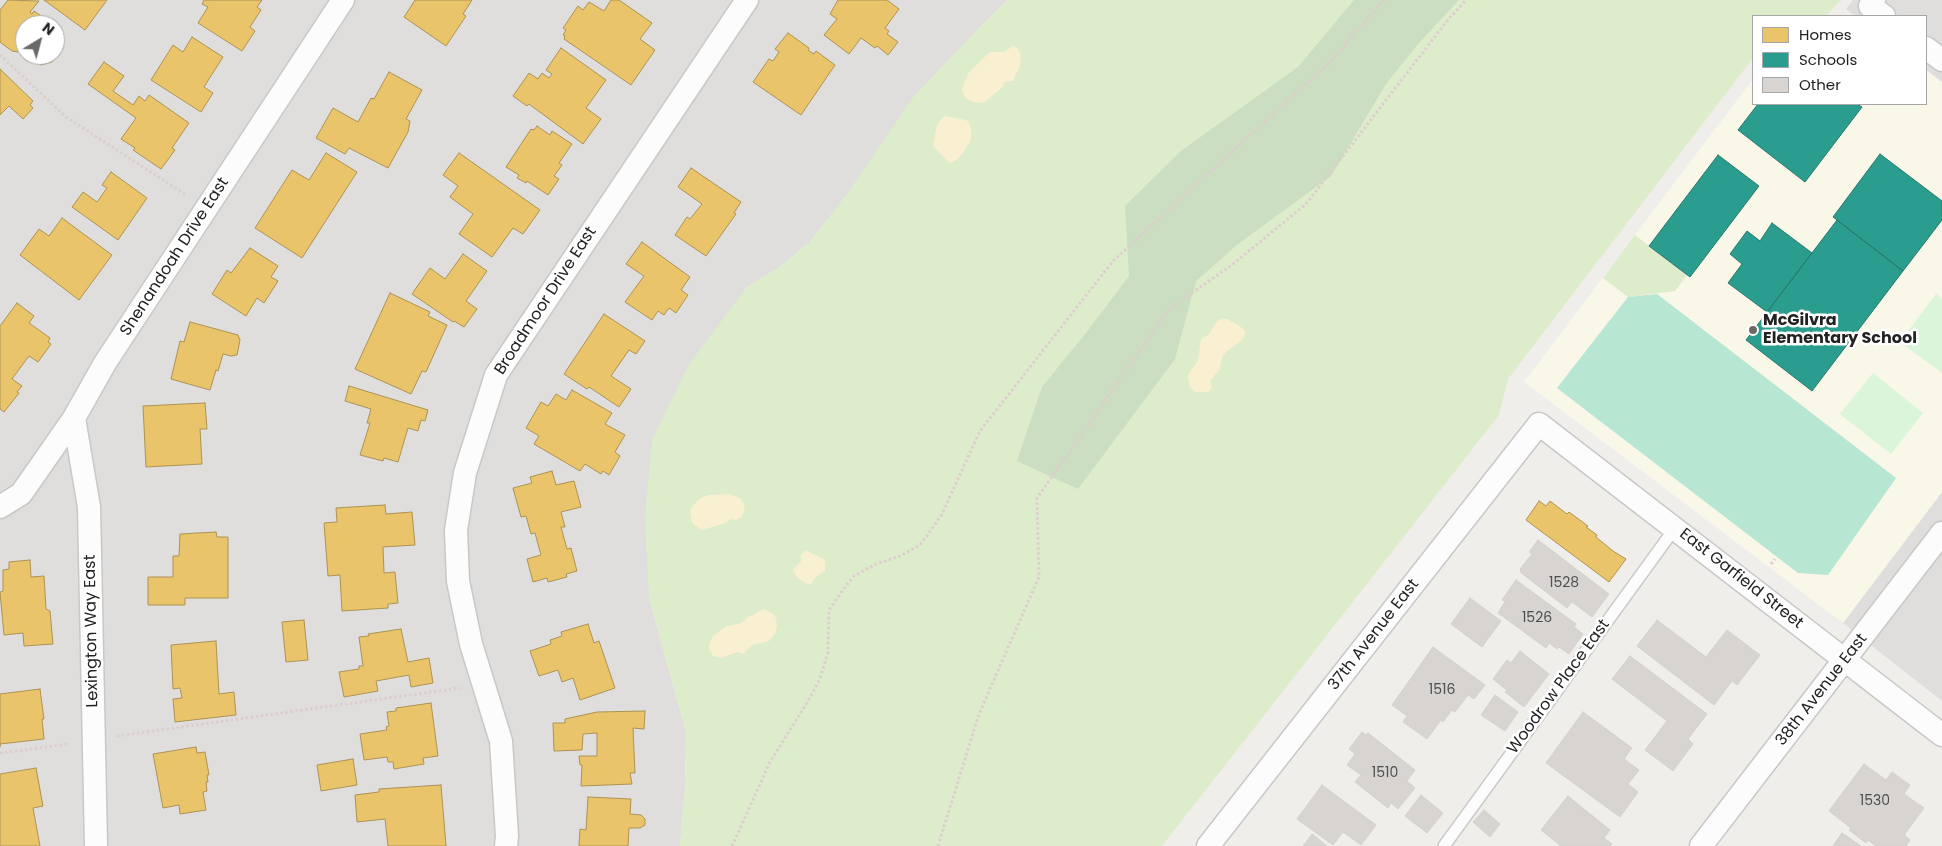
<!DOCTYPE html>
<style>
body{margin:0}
#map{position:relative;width:1942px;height:846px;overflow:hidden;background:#f0eeeb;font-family:Poppins,sans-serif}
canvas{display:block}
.legend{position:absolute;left:1752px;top:15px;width:175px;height:90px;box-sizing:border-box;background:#fff;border:1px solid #a7a7a7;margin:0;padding:6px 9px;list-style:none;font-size:15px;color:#222}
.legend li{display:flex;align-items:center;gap:10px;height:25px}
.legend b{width:25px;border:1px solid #a7a7a7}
.north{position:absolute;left:15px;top:15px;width:50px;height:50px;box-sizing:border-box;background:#fff;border:1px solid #a7a7a7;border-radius:50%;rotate:37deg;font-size:14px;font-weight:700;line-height:20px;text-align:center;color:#222}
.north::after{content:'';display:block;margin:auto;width:18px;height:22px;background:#6a6968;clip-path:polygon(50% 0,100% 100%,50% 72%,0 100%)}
</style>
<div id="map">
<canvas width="1942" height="846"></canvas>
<ul class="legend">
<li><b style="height:14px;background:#e9c46a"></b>Homes</li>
<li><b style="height:14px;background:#2a9d8f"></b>Schools</li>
<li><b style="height:14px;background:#d7d4d2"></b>Other</li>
</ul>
<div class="north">N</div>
</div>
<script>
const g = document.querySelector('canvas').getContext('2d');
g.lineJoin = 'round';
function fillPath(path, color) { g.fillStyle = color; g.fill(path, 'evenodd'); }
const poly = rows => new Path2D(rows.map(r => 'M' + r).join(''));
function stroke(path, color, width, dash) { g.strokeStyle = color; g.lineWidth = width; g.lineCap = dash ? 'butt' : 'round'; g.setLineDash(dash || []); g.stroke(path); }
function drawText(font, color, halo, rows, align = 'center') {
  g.font = font + ' Poppins,sans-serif'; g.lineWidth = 5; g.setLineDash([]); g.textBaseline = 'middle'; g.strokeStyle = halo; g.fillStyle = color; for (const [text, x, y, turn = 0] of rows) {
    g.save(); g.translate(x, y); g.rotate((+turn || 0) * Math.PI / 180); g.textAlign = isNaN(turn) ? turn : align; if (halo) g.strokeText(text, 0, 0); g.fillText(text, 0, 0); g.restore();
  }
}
const residential = poly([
 [0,0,1008,0,976,31,809,243,778,268,746,288,649,598,686,732,685,786,680,846,0,846],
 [25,25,55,25,55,55,25,55],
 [1853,0,1942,0,1942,82,1926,70,1926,16,1855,16,1846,9],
 [1942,492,1942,701,1843,623]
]);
const education = poly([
 [1926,70,1942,82,1942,492,1843,623,1524,382,1753,79,1753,104,1926,104]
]);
const grass = poly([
 [1008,0,1841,0,1826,16,1753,16,1753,58,1508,379,1499,415,1162,846,680,846,685,786,686,732,649,598,645,518,652,440,689,364,746,288,778,268,809,243,847,194,914,96,976,31],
 [1635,235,1687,275,1675,291,1628,297,1603,278]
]);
const forest = poly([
 [1354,0,1459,0,1418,44,1386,84,1331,176,1238,244,1196,281,1175,359,1078,489,1017,461,1042,387,1086,333,1129,276,1125,206,1181,151,1298,67]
]);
const sand = poly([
 [1013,46,1017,48,1021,55,1020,66,1013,81,1005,82,1002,88,983,103,973,102,965,98,962,89,969,72,990,52,1004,52],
 [944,116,966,120,969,122,971,129,971,140,965,150,958,159,951,163,948,162,933,146,937,125],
 [1223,319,1227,319,1241,327,1245,331,1245,335,1241,341,1226,352,1222,358,1220,369,1210,381,1212,388,1208,392,1195,392,1190,388,1188,375,1198,360,1201,339,1209,334,1217,321],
 [730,494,741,499,745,506,742,517,736,520,731,519,726,523,702,530,692,523,690,511,693,505,701,498,709,495],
 [805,550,825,560,825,571,816,577,811,584,807,584,797,578,793,570,801,561,801,555],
 [763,609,772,613,776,618,777,627,775,634,769,641,752,645,743,654,737,652,722,658,713,656,709,649,709,644,713,636,725,627,741,623,749,616,752,616]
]);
const park = poly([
 [1936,294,1942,299,1942,373,1900,342],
 [1873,373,1923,413,1891,454,1840,414]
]);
const pitch = poly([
 [1657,294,1896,478,1828,575,1798,573,1557,388,1628,297]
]);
const homes = poly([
 [8,0,39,1,30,12,32,14,34,11,44,18,41,21,46,25,25,25,25,53,20,49,18,52,12,51,0,42,0,10,8,0],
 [44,0,107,0,85,30,44,0],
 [204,0,262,0,257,7,261,10,250,27,255,31,242,51,198,23,208,7,202,4,204,0],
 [415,0,472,0,463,14,466,16,446,46,404,17,415,0],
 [611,0,619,0,652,23,640,39,655,50,631,85,564,39,565,36,563,35,566,30,563,28,578,6,583,10,589,2,604,11,611,0],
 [838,0,887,0,899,9,885,28,889,31,887,34,898,42,888,55,877,46,875,48,861,38,849,54,824,35,837,19,830,14,838,0],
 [788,33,809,48,808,50,814,54,816,51,835,65,801,115,753,82,769,59,773,61,779,52,775,49,788,33],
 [192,37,223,57,204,87,213,93,201,112,151,80,173,45,183,52,192,37],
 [55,44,61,49,52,62,41,65,28,55,55,55,55,44],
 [561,48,606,80,586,108,601,119,583,144,529,104,527,106,513,96,529,73,538,79,542,73,549,78,552,74,546,70,561,48],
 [104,62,124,76,113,91,133,105,139,96,145,101,149,95,189,123,172,148,175,150,161,169,133,150,135,148,121,139,136,118,88,84,104,62],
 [0,69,33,101,30,105,33,108,23,119,9,106,0,115,0,69],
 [389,72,422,90,406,119,410,121,408,132,388,168,349,148,345,154,316,138,333,108,358,122,371,98,374,99,389,72],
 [537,126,550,135,552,131,572,144,559,163,562,165,554,176,559,179,548,195,527,181,526,183,517,178,519,175,506,167,531,129,534,130,537,126],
 [326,153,357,172,302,258,255,228,292,170,309,180,326,153],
 [459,153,540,210,523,234,513,228,492,257,459,234,473,214,450,197,458,186,443,175,459,153],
 [691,168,741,202,734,213,736,214,706,256,675,235,687,217,690,219,702,204,678,187,691,168],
 [111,172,147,198,118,240,72,207,83,192,97,202,107,188,102,185,111,172],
 [62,218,112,255,79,300,20,255,39,229,49,236,62,218],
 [642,242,690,277,681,290,688,295,676,313,669,308,664,315,658,311,652,320,625,302,644,276,626,264,642,242],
 [250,248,278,266,271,277,278,281,264,303,257,298,246,316,212,294,227,270,231,273,250,248],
 [463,254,487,271,466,301,477,309,464,327,454,321,453,322,412,294,430,268,445,279,463,254],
 [390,293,430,312,428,316,447,325,426,372,422,371,411,394,355,369,390,293],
 [17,303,34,316,29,323,50,338,48,342,51,344,38,362,29,356,12,379,22,386,17,392,19,393,4,412,0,409,0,326,17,303],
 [604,314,645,341,636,354,629,350,611,376,631,389,619,407,589,387,587,389,564,374,604,314],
 [190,322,238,335,240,340,237,355,231,356,223,354,218,371,216,370,210,390,171,379,180,341,184,342,190,322],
 [349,386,428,410,425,421,421,420,418,431,408,428,398,462,384,458,383,461,360,455,370,423,367,423,371,409,345,401,349,386],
 [572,390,612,413,605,424,625,435,615,452,620,456,609,475,603,471,601,474,585,464,580,471,534,444,539,436,526,428,541,402,548,406,556,394,566,400,572,390],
 [205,403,207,429,200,429,202,464,146,467,143,406,205,403],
 [552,471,556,485,574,481,581,507,561,512,565,527,561,527,567,549,571,548,577,571,566,574,567,577,548,582,547,578,533,582,527,559,541,555,535,533,531,534,526,516,521,517,513,488,532,483,530,477,552,471],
 [1539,501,1546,506,1550,501,1567,514,1569,512,1588,526,1586,527,1597,535,1596,537,1613,551,1626,559,1609,582,1526,520,1539,501],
 [385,505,386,514,412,512,415,545,383,547,384,573,395,572,398,603,388,604,388,608,342,611,340,575,328,576,324,523,337,522,336,508,385,505],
 [216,532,217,537,228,537,228,598,185,598,185,605,148,605,148,577,173,577,173,556,179,556,180,534,216,532],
 [30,560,31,577,44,576,46,609,50,611,53,644,24,646,23,633,4,635,0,592,3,591,3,570,9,569,9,562,30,560],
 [304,620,308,660,286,662,282,622,304,620],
 [588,624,594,643,599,641,615,688,580,700,573,678,562,682,558,670,539,676,530,651,551,644,550,640,562,636,561,632,588,624],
 [401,629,408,662,429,658,433,683,411,687,409,675,376,681,378,691,344,697,339,672,359,669,359,666,363,666,359,637,369,636,368,634,401,629],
 [216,641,219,694,234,692,236,715,175,722,173,699,182,698,180,688,173,689,171,645,216,641],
 [40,689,44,719,42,719,44,739,0,744,0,747,0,694,40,689],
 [431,703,438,756,423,758,424,764,394,769,393,762,388,762,387,757,364,760,360,734,387,730,386,727,389,726,387,712,396,711,396,708,431,703],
 [645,711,644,729,633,728,635,773,630,773,632,784,581,786,582,765,580,765,579,756,597,756,597,733,583,734,582,750,554,751,553,723,565,723,565,719,597,712,645,711],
 [196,747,197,753,205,752,209,775,207,775,208,782,206,782,207,791,203,792,206,810,180,814,179,805,163,808,153,754,196,747],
 [353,759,357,785,321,791,317,765,353,759],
 [36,768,43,806,33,808,40,846,0,846,0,774,36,768],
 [441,785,446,846,388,846,385,819,357,822,355,795,379,792,379,789,441,785],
 [588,797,631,799,630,814,641,815,645,819,645,825,640,828,629,828,628,846,579,846,580,829,586,830,588,797]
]);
const schools = poly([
 [1758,104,1857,104,1862,107,1805,182,1738,130,1758,104],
 [1880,154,1942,201,1942,220,1903,271,1833,217,1880,154],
 [1718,155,1759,186,1690,277,1649,246,1718,155],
 [1837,220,1903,271,1812,391,1746,340,1837,220],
 [1772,223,1812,253,1767,312,1728,283,1742,264,1730,254,1747,231,1760,241,1772,223]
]);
const building = poly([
 [1538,540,1609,594,1592,617,1572,602,1567,608,1520,572,1521,570,1520,569,1532,554,1529,552,1538,540],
 [1516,580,1576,624,1574,627,1583,634,1569,654,1559,647,1557,649,1549,643,1546,648,1498,613,1505,602,1502,600,1516,580],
 [1470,598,1501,621,1482,647,1451,624,1470,598],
 [1657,620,1706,657,1727,630,1760,655,1737,685,1732,681,1714,705,1637,646,1657,620],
 [1433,647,1485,685,1474,699,1468,695,1455,712,1452,710,1443,722,1441,720,1427,739,1403,722,1407,716,1392,705,1433,647],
 [1520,651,1549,674,1524,707,1505,692,1507,690,1493,679,1507,660,1511,663,1520,651],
 [1630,656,1707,714,1688,739,1693,744,1673,771,1645,750,1667,721,1612,679,1630,656],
 [1495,695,1518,712,1505,731,1481,715,1495,695],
 [1583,712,1632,748,1624,759,1639,770,1628,784,1638,792,1620,817,1546,763,1583,712],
 [1362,732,1366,735,1368,733,1415,770,1407,781,1415,788,1398,809,1391,803,1388,808,1355,782,1361,775,1347,765,1355,754,1349,749,1362,732],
 [1864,764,1886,780,1892,772,1910,785,1904,794,1924,808,1904,835,1910,840,1906,846,1876,846,1868,840,1866,843,1849,830,1851,828,1829,811,1864,764],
 [1322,785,1376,825,1361,845,1343,832,1333,845,1297,819,1322,785],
 [1421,795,1443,813,1427,833,1405,816,1421,795],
 [1568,796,1610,830,1604,838,1612,844,1610,846,1561,846,1541,830,1568,796],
 [1484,810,1500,824,1490,837,1473,822,1484,810],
 [1842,833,1861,846,1833,846,1842,833],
 [1312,834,1327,846,1303,846,1312,834]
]);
const path = poly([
 [0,55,66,117,186,195],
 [1771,564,1775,559],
 [117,736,460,688],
 [0,753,69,744],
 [732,846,770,762,808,701,820,679,828,652,829,610,845,587,854,576,876,564,900,556,920,545,941,516,980,431,1113,261,1331,61,1384,0],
 [938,846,979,714,1039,577,1037,498,1170,308,1232,265,1306,204,1447,21,1466,0]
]);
const lane = poly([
 [1444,846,1675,528]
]);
const street = poly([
 [1874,0,1870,6,1884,16],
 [1926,48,1942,60],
 [74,418,89,507,96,846],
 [0,507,21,494,74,418,105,363,343,0],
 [506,846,507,836,501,741,471,644,458,581,456,530,465,473,496,375,747,0],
 [1208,846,1539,424,1942,735],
 [1701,846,1942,533]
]);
const markers = [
 [1753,330,5,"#6a6968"]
];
const numberNames = [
 ["1528",1564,583],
 ["1526",1537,618],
 ["1516",1442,690],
 ["1510",1385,773],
 ["1530",1875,801]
];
const streetNames = [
 ["Shenandoah Drive East",175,257,-57],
 ["Broadmoor Drive East",546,301,-57],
 ["East Garfield Street",1741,579,38],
 ["Lexington Way East",92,631,-91],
 ["37th Avenue East",1374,635,-52],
 ["Woodrow Place East",1559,687,-54],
 ["38th Avenue East",1822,690,-52]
];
const poiNames = [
 ["McGilvra",1763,321],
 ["Elementary School",1763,339]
];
fillPath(residential, '#dfdedc');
fillPath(education, '#f8f7e8');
fillPath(grass, '#ddeccb');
fillPath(forest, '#cbdec1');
fillPath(sand, '#f8f0d0');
fillPath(park, '#daf5da');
fillPath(pitch, '#b7e6d2');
fillPath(homes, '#e9c46a');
stroke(homes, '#ad9354', 1);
fillPath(schools, '#2a9d8f');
stroke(schools, '#28786e', 1);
fillPath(building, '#d7d4d2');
stroke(building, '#d3d0cc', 1);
stroke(lane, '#c9c8c7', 14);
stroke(street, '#c9c8c7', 25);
stroke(path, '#dccecd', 3, [2.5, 2.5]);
stroke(lane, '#fdfcfc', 11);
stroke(street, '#fdfcfc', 22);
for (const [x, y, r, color] of markers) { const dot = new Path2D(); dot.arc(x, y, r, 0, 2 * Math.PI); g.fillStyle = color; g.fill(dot); stroke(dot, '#fff', 2); }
drawText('14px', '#4f4e4e', null, numberNames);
drawText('16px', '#222', '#fff', streetNames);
drawText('bold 16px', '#222', '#fff', poiNames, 'left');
</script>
